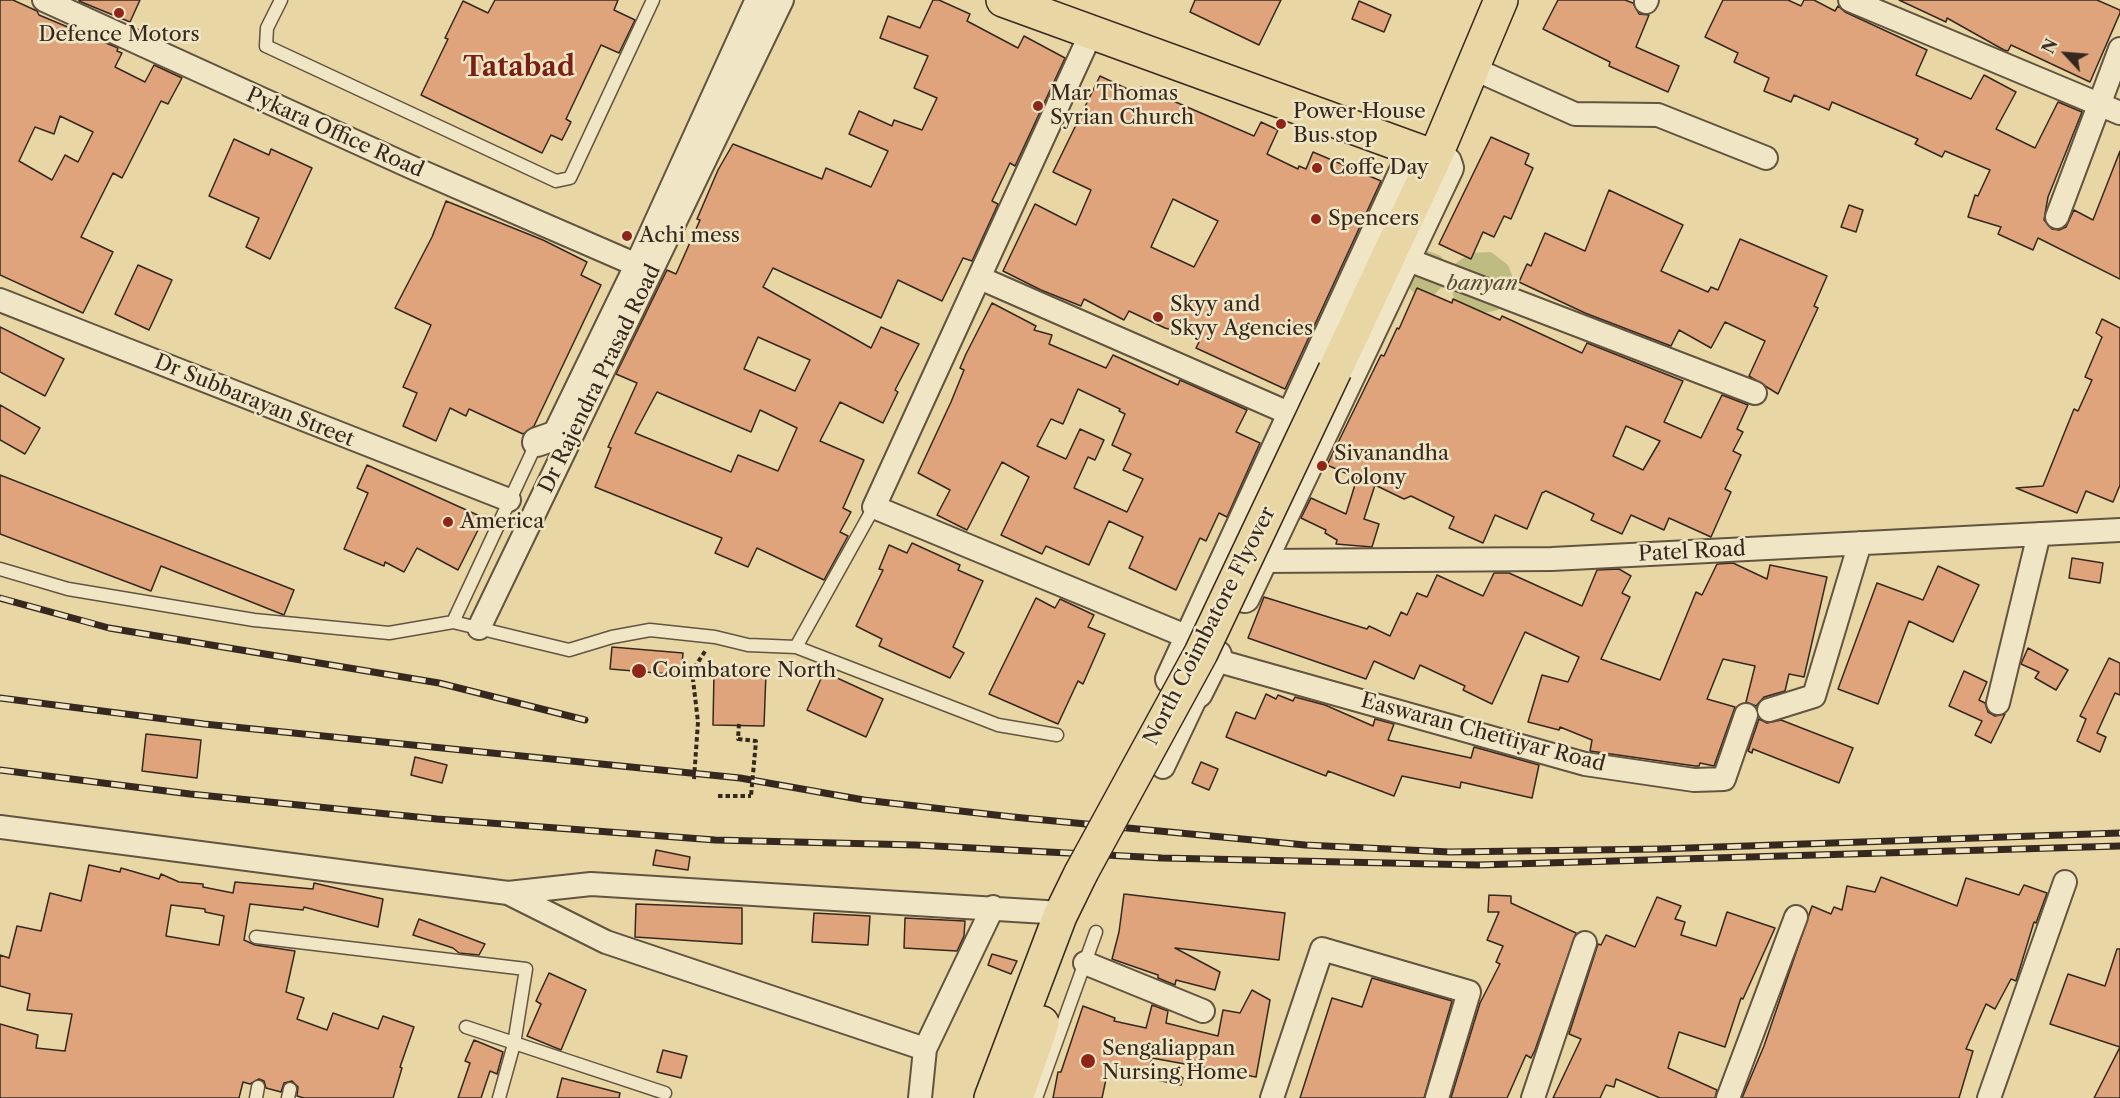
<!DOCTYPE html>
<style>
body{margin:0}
#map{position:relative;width:2120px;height:1098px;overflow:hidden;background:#e8d7a5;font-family:"Libre Caslon Text",serif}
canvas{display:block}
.north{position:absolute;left:2036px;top:24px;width:60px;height:60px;-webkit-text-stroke:4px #f0e5c4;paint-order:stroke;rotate:296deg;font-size:16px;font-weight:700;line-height:24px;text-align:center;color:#36281e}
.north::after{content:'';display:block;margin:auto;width:21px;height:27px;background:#36281e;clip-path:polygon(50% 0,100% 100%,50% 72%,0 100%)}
</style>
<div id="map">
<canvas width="2120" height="1098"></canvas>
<div class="north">N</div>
</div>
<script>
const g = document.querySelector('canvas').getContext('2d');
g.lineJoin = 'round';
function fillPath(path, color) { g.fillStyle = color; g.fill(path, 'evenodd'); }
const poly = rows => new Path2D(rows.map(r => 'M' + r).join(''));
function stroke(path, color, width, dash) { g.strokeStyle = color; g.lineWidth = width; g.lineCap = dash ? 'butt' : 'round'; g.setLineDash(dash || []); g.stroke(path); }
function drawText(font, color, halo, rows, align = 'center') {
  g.font = font + ' "Libre Caslon Text",serif'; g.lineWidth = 5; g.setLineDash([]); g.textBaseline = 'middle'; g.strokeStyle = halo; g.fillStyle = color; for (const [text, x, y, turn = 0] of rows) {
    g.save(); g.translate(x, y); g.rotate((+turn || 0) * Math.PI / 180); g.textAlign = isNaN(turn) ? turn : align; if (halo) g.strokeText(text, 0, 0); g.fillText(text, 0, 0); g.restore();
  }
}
const green = poly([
 [1428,251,1441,256,1448,269,1470,253,1491,252,1508,265,1512,275,1511,295,1498,310,1479,314,1461,307,1454,299,1450,278,1435,294,1427,296,1413,292,1408,287,1420,252]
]);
const building = poly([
 [0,0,13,0,37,11,39,15,118,48,117,51,122,53,115,67,145,82,154,65,182,78,168,104,161,101,122,178,113,173,81,237,113,252,83,313,0,275,0,0],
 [60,116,93,132,78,162,65,155,52,180,19,161,35,127,54,134,60,116],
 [140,0,130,22,79,1,79,0,140,0],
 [495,0,618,0,614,10,635,20,619,53,601,45,566,119,571,122,562,140,551,135,542,153,421,95,448,39,445,38,463,1,488,13,495,0],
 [933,0,939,0,970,14,967,21,1018,48,1024,36,1065,58,1015,166,1010,163,992,201,998,204,972,261,963,258,942,301,898,280,881,318,773,268,763,287,871,348,881,327,919,344,895,390,898,392,883,423,840,402,820,441,864,460,843,508,851,512,840,532,848,536,824,580,757,548,748,567,715,553,722,538,595,487,611,448,608,447,637,383,616,374,667,270,676,274,700,220,697,219,718,170,733,144,822,179,826,168,871,187,888,151,849,134,859,111,892,126,894,120,922,130,937,98,914,88,928,56,880,38,888,16,920,28,933,0],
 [758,337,810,360,795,391,744,369,758,337],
 [657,392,751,432,760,410,797,428,778,471,738,455,731,472,635,433,657,392],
 [1195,0,1281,0,1259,45,1190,12,1195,0],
 [1558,0,1625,0,1633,3,1639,14,1649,15,1636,47,1679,66,1668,92,1609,66,1610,62,1543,29,1558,0],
 [1723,0,1788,0,1801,6,1804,0,1814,0,1835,11,1838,6,1845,12,1927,50,1916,75,1971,99,1984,75,2016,92,1996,129,2035,148,2058,102,2082,112,2048,197,2044,220,2052,229,2059,230,2066,227,2074,210,2093,220,2120,151,2120,279,2038,238,2033,250,1998,234,2001,227,1968,217,1975,195,1978,196,1990,170,1945,151,1942,157,1915,144,1918,139,1832,102,1829,110,1794,95,1791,102,1764,91,1769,78,1734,62,1738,53,1705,37,1723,0],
 [1899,0,2097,0,2120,10,2120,13,2090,82,2011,45,2008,51,2004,50,1947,18,1946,22,1899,0],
 [1359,1,1391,15,1384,32,1352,19,1359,1],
 [1100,76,1138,94,1141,87,1254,136,1261,122,1278,130,1267,154,1298,169,1299,166,1306,169,1313,152,1381,181,1285,389,1196,348,1201,338,1165,328,1129,311,1124,320,1084,299,1081,306,1041,290,1003,271,1035,204,1076,225,1091,190,1053,172,1100,76],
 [1173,199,1218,221,1194,267,1151,247,1173,199],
 [1491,137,1529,154,1525,164,1533,168,1511,219,1504,216,1494,237,1483,232,1471,259,1439,244,1491,137],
 [234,139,269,155,271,149,312,168,270,259,246,247,259,218,209,196,234,139],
 [1609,190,1683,225,1661,271,1708,292,1711,287,1718,290,1740,239,1827,276,1814,306,1818,308,1778,394,1749,376,1765,341,1725,322,1711,348,1679,330,1671,346,1585,313,1519,282,1527,264,1531,266,1545,233,1585,251,1609,190],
 [446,201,543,240,587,262,581,275,601,285,534,426,523,434,469,409,466,416,450,408,436,441,403,426,417,393,403,387,431,325,395,308,432,237,446,201],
 [1849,205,1863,210,1856,232,1841,227,1849,205],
 [138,265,172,280,149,330,115,314,138,265],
 [1417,288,1452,303,1453,299,1500,320,1502,316,1582,353,1587,343,1683,381,1664,422,1701,438,1722,395,1748,405,1737,429,1743,432,1733,451,1741,455,1725,489,1731,492,1711,537,1669,518,1664,530,1631,515,1622,534,1591,520,1594,514,1576,505,1546,491,1542,493,1527,529,1495,515,1483,543,1449,528,1454,517,1411,496,1404,499,1375,485,1364,519,1379,524,1372,547,1336,544,1337,540,1325,533,1326,530,1301,518,1311,498,1346,514,1357,478,1327,465,1381,355,1384,356,1397,328,1399,329,1417,288],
 [1626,426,1660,441,1643,470,1613,456,1626,426],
 [992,303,1036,326,1034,330,1052,335,1049,344,1106,368,1113,355,1178,385,1180,380,1247,410,1236,432,1260,443,1227,517,1219,513,1206,541,1200,538,1176,590,1129,568,1143,537,1109,521,1089,565,1046,546,1042,554,1001,535,1029,477,1002,462,967,530,937,515,950,490,918,473,951,402,964,370,960,368,966,354,992,303],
 [1078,389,1120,409,1119,411,1125,414,1112,445,1131,454,1123,470,1143,479,1127,512,1074,488,1088,457,1095,460,1104,440,1080,429,1066,459,1037,446,1051,419,1063,424,1078,389],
 [2102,319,2120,328,2120,485,2113,502,2086,491,2077,513,2016,488,2043,486,2074,409,2078,411,2092,380,2085,377,2102,337,2096,333,2102,319],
 [0,327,64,359,45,396,0,372,0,327],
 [0,405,40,428,25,454,0,440,0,405],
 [367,465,484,518,458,570,417,548,404,572,385,562,384,566,344,549,368,493,357,488,367,465],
 [0,475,294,590,284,615,161,566,151,591,0,534,0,475],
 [912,543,960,565,958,570,983,581,953,647,964,653,950,678,879,646,882,639,856,626,883,570,879,569,889,545,907,553,912,543],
 [2072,558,2103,563,2100,583,2069,578,2072,558],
 [1733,563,1767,579,1770,565,1827,577,1804,677,1789,674,1785,691,1764,697,1756,706,1746,702,1755,666,1723,659,1707,699,1735,707,1714,766,1700,763,1699,766,1695,766,1590,751,1592,740,1560,727,1559,730,1528,722,1542,675,1568,682,1579,657,1525,632,1492,704,1463,690,1465,686,1420,665,1414,679,1374,661,1366,679,1248,638,1264,597,1367,629,1369,626,1390,636,1401,612,1407,615,1417,593,1427,597,1437,575,1483,596,1494,573,1509,573,1582,606,1597,570,1619,569,1631,576,1622,593,1630,597,1601,659,1660,680,1696,592,1702,595,1717,564,1733,563],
 [1938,566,1979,585,1953,642,1909,621,1878,704,1838,689,1877,583,1923,600,1938,566],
 [1036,598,1055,608,1060,599,1094,615,1088,627,1105,634,1083,684,1078,681,1058,724,989,694,1036,598],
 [612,647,683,653,681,675,610,669,612,647],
 [2028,648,2068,670,2056,690,2035,678,2039,672,2021,664,2028,648],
 [2109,658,2120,663,2120,695,2115,693,2097,733,2106,737,2100,752,2077,741,2086,719,2080,716,2109,658],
 [1964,671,1987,682,1979,700,1985,703,1988,712,1995,716,2005,714,1991,743,1975,735,1982,721,1949,706,1964,671],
 [714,672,766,673,764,726,713,725,714,672],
 [824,672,883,699,866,737,807,710,824,672],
 [1266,694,1276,699,1278,695,1293,701,1295,697,1325,705,1373,726,1375,719,1394,724,1388,740,1471,758,1474,747,1539,765,1532,798,1461,782,1460,788,1402,776,1394,796,1328,771,1326,776,1226,737,1236,712,1255,719,1266,694],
 [1759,719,1767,723,1781,720,1853,748,1839,783,1753,749,1752,753,1748,751,1759,719],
 [146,734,201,740,197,778,142,771,146,734],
 [415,757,447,765,442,783,411,775,415,757],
 [1201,762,1218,769,1209,790,1192,783,1201,762],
 [656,850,690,857,688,870,653,865,656,850],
 [89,865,120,872,121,868,159,879,161,874,179,882,203,884,203,887,233,893,235,882,313,889,314,883,383,899,378,927,304,907,303,910,250,904,244,940,255,945,295,951,286,992,304,998,297,1019,327,1030,333,1013,378,1029,383,1016,414,1027,400,1067,402,1068,393,1098,304,1098,297,1096,298,1087,292,1081,284,1083,281,1092,266,1088,264,1081,259,1079,250,1084,243,1082,239,1098,0,1098,0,1024,38,1035,36,1048,65,1051,72,1014,27,1010,30,994,0,986,0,955,9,958,17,926,41,931,50,893,81,901,89,865],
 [171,905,205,909,205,912,224,916,219,945,166,936,171,905],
 [1881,877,1957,906,1966,878,2019,895,2024,885,2047,893,2036,923,2034,922,2016,981,2011,979,1995,1009,1986,1004,1966,1049,1973,1051,1959,1098,1742,1098,1764,1046,1812,906,1831,914,1834,907,1842,910,1847,886,1875,892,1881,877],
 [1124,894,1285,913,1279,960,1175,948,1220,972,1215,990,1176,980,1175,985,1158,978,1158,975,1112,959,1119,932,1124,894],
 [1489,895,1511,896,1511,903,1576,933,1535,1050,1531,1058,1526,1055,1507,1098,1451,1098,1480,1003,1500,964,1496,962,1503,946,1487,940,1499,912,1488,912,1489,895],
 [1657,897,1681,906,1675,919,1685,922,1681,935,1716,946,1727,912,1775,928,1743,999,1741,998,1725,1047,1679,1032,1668,1068,1717,1090,1715,1098,1660,1098,1616,1079,1614,1087,1606,1085,1600,1098,1553,1098,1581,1039,1569,1034,1598,944,1601,945,1606,935,1635,947,1657,897],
 [636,904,742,908,742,944,635,937,636,904],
 [814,913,870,916,868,945,812,942,814,913],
 [905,918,965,921,964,936,957,951,904,948,905,918],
 [419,919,485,944,479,955,459,953,453,948,413,935,419,919],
 [2117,949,2120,949,2120,1047,2050,1024,2068,974,2105,986,2117,949],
 [992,954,1017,961,1011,974,988,965,992,954],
 [549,973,586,990,561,1050,527,1036,541,1004,536,1001,549,973],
 [1372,978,1452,1001,1424,1098,1300,1098,1332,998,1362,1007,1372,978],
 [1252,990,1270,1000,1256,1077,1152,1058,1150,1064,1183,1078,1181,1085,1108,1070,1102,1098,1053,1098,1058,1072,1061,1072,1083,1006,1115,1018,1114,1021,1146,1028,1152,1005,1168,1011,1166,1023,1218,1036,1223,1010,1240,1013,1252,990],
 [474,1040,503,1052,497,1074,490,1071,481,1098,458,1098,470,1063,465,1061,474,1040],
 [2120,1047,2120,1098,2094,1098,2120,1047],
 [663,1050,687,1056,681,1078,657,1072,663,1050],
 [562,1078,620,1093,619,1098,557,1098,562,1078]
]);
const path = poly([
 [694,779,698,722,692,671,706,650],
 [718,796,751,796]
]);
const service = poly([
 [281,0,267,28,266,46,556,181,570,178,653,0],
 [874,507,796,647,998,725,1057,735],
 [0,569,68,589,254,620,389,633,453,622,537,442],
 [453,622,569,650,612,637,650,630,715,637,748,645,796,647],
 [256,937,526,969,514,1044,499,1098],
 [466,1027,665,1093],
 [256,1098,258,1087],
 [288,1098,290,1089],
 [1036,1098,1096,932]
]);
const minor = poly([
 [44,0,411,167,639,266],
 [1850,0,2120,113],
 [1646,2,1647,0],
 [1091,33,874,507,1188,637],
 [1472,68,1575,114,1658,115,1766,158],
 [2057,217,2120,49],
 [1406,259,1755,393],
 [980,278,1293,415],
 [0,300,509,500],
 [1263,561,1552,559,2120,530],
 [479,628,782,0],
 [1215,660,1585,764,1694,780,1724,779,1746,715],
 [1998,703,2039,534],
 [1769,710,1814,696,1860,543],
 [1163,767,1198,693],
 [0,827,508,893,591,884,1046,912],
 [508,893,606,942,925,1049,920,1098],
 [1085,963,1203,1011],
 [925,1049,993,907],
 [1272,1098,1322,949,1469,992,1437,1098],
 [1533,1098,1585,943],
 [1728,1098,1796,917],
 [1989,1098,2065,882]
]);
const tertiary = poly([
 [537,442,557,435,639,266,760,0],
 [1245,598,1449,168,1447,162,1435,157],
 [1217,655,1198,693,1170,679,1414,149]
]);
const primary = poly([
 [1003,0,1435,157],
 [1335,370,1435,157,1501,0],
 [991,1098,1060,916,1081,873],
 [1016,1098,1042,1023]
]);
const rail = poly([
 [0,598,109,628,439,683,585,720],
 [0,698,204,724,740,778,864,800,1013,817,1305,845,1450,852,1660,849,2120,833],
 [0,770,190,794,437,819,715,840,916,845,1162,858,1478,865,2120,846]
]);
const pathBridge = poly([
 [739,724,738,739,756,741,751,796]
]);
const primaryBridge = poly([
 [1081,873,1201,653,1335,370]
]);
const markers = [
 [119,13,6,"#8f2418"],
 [1038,106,6,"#8f2418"],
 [1281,124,6,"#8f2418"],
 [1317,168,6,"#8f2418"],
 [1316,219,6,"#8f2418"],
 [627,236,6,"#8f2418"],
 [1158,317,6,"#8f2418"],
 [1322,466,6,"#8f2418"],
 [448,522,6,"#8f2418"],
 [639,671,8,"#8f2418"],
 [1088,1061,8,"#8f2418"]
];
const poiNames = [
 ["Defence Motors",119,35,"center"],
 ["Mar Thomas",1050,94],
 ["Syrian Church",1050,118],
 ["Power House",1293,112],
 ["Bus stop",1293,136],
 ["Coffe Day",1329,168],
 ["Spencers",1328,219],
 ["Achi mess",639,236],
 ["Skyy and",1170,305],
 ["Skyy Agencies",1170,329],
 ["Sivanandha",1334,454],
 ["Colony",1334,478],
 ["America",460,522],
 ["Coimbatore North",652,671],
 ["Sengaliappan",1102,1049],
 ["Nursing Home",1102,1073]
];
const streetNames = [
 ["Pykara Office Road",335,133,24],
 ["Dr Rajendra Prasad Road",600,379,-64],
 ["Dr Subbarayan Street",254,401,22],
 ["Patel Road",1692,552,-3],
 ["North Coimbatore Flyover",1210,626,-63],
 ["Easwaran Chettiyar Road",1483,733,15]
];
const parkNames = [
 ["banyan",1482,284]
];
const districtNames = [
 ["Tatabad",519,68]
];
fillPath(green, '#bebc81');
fillPath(building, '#dfa47c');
stroke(building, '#36281e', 1.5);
stroke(service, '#625440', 15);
stroke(minor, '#625440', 26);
stroke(tertiary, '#625440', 32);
stroke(primary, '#36281e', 36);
stroke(path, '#36281e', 4, [4.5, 3]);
stroke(service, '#f0e5c4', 12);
stroke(minor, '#f0e5c4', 22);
stroke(tertiary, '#f0e5c4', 28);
stroke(primary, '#e8d7a5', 33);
stroke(rail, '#36281e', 7);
stroke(rail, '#f0e5c4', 4.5, [14]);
stroke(primaryBridge, '#36281e', 36, []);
stroke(pathBridge, '#36281e', 4, [4.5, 3]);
stroke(primaryBridge, '#e8d7a5', 33);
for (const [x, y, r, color] of markers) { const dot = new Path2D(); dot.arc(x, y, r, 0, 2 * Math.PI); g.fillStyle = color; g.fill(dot); stroke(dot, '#f0e5c4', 2); }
drawText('21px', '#36281e', '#f0e5c4', poiNames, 'left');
drawText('21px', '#36281e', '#f0e5c4', streetNames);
drawText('italic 21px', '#584d37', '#f0e5c4', parkNames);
drawText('bold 27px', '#7a1f14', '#f0e5c4', districtNames);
</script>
